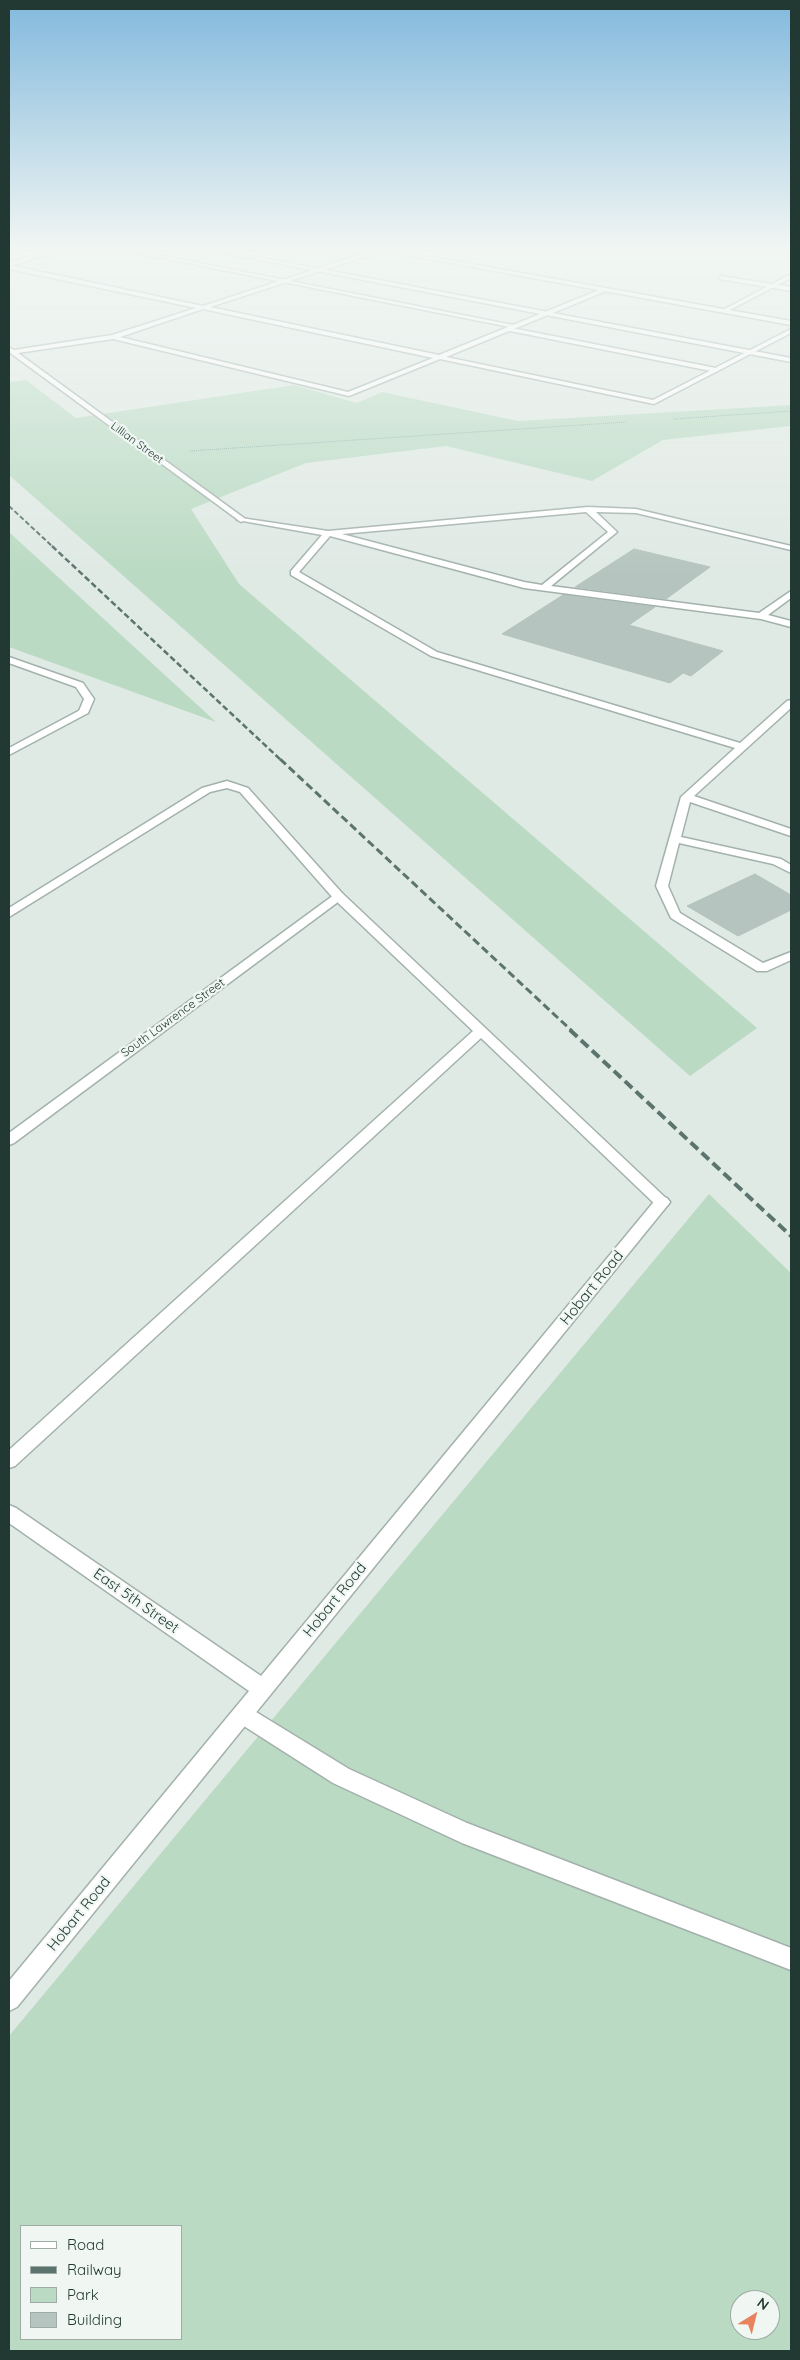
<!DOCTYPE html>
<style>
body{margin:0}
#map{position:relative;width:800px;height:2360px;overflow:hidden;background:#e0eae5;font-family:Quicksand,sans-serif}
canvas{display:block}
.frame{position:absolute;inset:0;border:10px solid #223933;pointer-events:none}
.legend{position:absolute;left:20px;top:2225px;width:162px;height:115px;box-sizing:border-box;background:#f0f7f3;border:1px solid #9eaba6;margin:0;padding:6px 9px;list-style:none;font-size:15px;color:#223933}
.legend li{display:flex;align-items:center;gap:10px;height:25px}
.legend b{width:25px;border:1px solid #9eaba6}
.north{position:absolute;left:730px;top:2290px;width:50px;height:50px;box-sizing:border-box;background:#f0f7f3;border:1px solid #9eaba6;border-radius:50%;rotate:36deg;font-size:14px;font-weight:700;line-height:20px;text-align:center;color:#223933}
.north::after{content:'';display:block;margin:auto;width:18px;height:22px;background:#e9835f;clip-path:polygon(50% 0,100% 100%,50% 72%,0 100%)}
</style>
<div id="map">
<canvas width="800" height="2360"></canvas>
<div class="frame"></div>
<ul class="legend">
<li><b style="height:6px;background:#fff"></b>Road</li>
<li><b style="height:6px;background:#5c746e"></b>Railway</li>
<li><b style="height:14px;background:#badac3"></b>Park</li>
<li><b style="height:14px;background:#b5c4be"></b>Building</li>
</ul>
<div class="north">N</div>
</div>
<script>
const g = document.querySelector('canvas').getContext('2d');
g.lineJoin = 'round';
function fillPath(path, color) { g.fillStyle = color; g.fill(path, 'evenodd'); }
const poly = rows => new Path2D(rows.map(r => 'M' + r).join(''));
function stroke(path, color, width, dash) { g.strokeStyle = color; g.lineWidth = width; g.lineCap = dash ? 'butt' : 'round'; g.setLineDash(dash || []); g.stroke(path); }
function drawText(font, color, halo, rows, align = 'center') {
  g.font = font + ' Quicksand,sans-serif'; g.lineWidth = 4.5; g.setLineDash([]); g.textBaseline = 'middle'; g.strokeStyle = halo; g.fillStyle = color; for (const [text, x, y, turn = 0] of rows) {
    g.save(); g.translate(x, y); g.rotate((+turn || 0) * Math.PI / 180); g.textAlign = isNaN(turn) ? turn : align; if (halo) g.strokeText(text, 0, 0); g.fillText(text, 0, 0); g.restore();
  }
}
const green = poly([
 [26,380,76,418,294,385,357,403,382,392,518,421,791,405,791,426,663,440,592,481,446,446,306,463,191,509,239,584,757,1028,690,1076,9,475,9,382],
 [9,532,216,722,9,647],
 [709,1194,791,1273,791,2351,9,2351,9,2036],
 [21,2226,181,2226,181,2339,21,2339],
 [740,2300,770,2300,770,2330,740,2330]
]);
const building = poly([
 [634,549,710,567,666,599,575,587,634,549],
 [563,595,655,607,629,625,723,651,691,676,683,673,670,683,502,634,563,595],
 [755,874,791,895,791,910,738,936,687,906,755,874]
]);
const path = poly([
 [674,419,791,411],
 [190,451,626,422]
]);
const service = poly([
 [96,245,108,245,518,326,515,328,96,245],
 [181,245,194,245,791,358,791,362,181,245],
 [721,276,791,287,791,291,719,279,721,276],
 [507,327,716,368,719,370,716,372,505,330,507,327],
 [588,507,636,509,791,546,791,550,636,513,596,512,617,532,551,586,759,613,791,591,791,598,768,615,791,621,791,627,761,619,524,588,330,536,299,572,437,652,740,743,787,701,791,700,791,708,694,796,791,829,791,836,690,802,681,837,781,859,791,865,791,873,773,864,679,843,668,886,680,913,763,963,791,952,791,960,767,971,757,971,671,918,656,886,681,797,735,748,431,656,291,575,291,571,322,535,237,520,241,518,328,531,588,507],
 [586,512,608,532,542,585,524,582,342,534,586,512],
 [9,657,83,683,94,699,88,713,79,711,84,699,76,687,9,663,9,657],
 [227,781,248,788,342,893,670,1202,667,1206,657,1206,481,1038,15,1466,9,1468,9,1450,473,1031,334,899,240,792,227,788,210,792,9,917,9,908,202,788,227,781],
 [243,1704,349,1769,467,1823,791,1948,791,1970,462,1843,333,1783,236,1721,233,1714,236,1707,243,1704]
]);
const minor = poly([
 [380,248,382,251,210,307,439,355,604,288,606,291,446,357,653,400,789,330,791,329,791,333,654,404,440,359,349,396,113,339,18,353,244,518,245,520,241,522,9,352,10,348,14,350,112,335,196,308,9,269,9,265,203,306,380,248],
 [203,309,433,358,348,392,120,337,203,309],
 [791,274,791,278,726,312,721,311,791,274],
 [84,708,88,709,88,713,9,755,9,748,84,708],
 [338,892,342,893,344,896,342,899,14,1143,9,1145,9,1133,338,892],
 [662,1197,667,1198,670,1202,667,1206,17,2007,9,2011,9,1981,249,1691,9,1523,9,1505,16,1508,261,1676,657,1198,662,1197]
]);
const secondary = poly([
 [73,245,83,245,9,266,9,262,73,245],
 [364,245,791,321,791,325,351,245,364,245]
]);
const railFar3 = poly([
 [9,506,53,547]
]);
const railFar2 = poly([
 [52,546,282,761]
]);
const railFar1 = poly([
 [280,759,572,1031]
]);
const rail = poly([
 [570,1030,791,1236]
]);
const farStreetnames = [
 ["Lillian Street",137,443,36]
];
const streetNames = [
 ["South Lawrence Street",173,1018,-36]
];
const nearStreetnames = [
 ["Hobart Road",592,1288,-51],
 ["Hobart Road",335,1600,-51],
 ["East 5th Street",136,1601,35],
 ["Hobart Road",79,1914,-51]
];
fillPath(green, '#badac3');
fillPath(building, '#b5c4be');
stroke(building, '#b3c3bc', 1);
stroke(service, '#a3b1ac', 3);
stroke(minor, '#a3b1ac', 3);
stroke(secondary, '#a0b5ad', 3);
stroke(path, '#82ab9f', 1, [1, 1]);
fillPath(service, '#fff');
fillPath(minor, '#fff');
fillPath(secondary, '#fff');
stroke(railFar3, '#5c746e', 2, [5, 2.5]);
stroke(railFar2, '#5c746e', 2.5, [6, 3]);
stroke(railFar1, '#5c746e', 3, [8, 4]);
stroke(rail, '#5c746e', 4, [10, 5]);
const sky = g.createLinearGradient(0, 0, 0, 576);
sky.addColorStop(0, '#82b9dd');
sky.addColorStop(0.43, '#f1f6f3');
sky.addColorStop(1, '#f1f6f300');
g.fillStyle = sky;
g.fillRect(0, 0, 800, 576);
drawText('11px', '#223933', '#f0f7f3', farStreetnames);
drawText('12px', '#223933', '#f0f7f3', streetNames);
drawText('15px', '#223933', '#f0f7f3', nearStreetnames);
</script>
